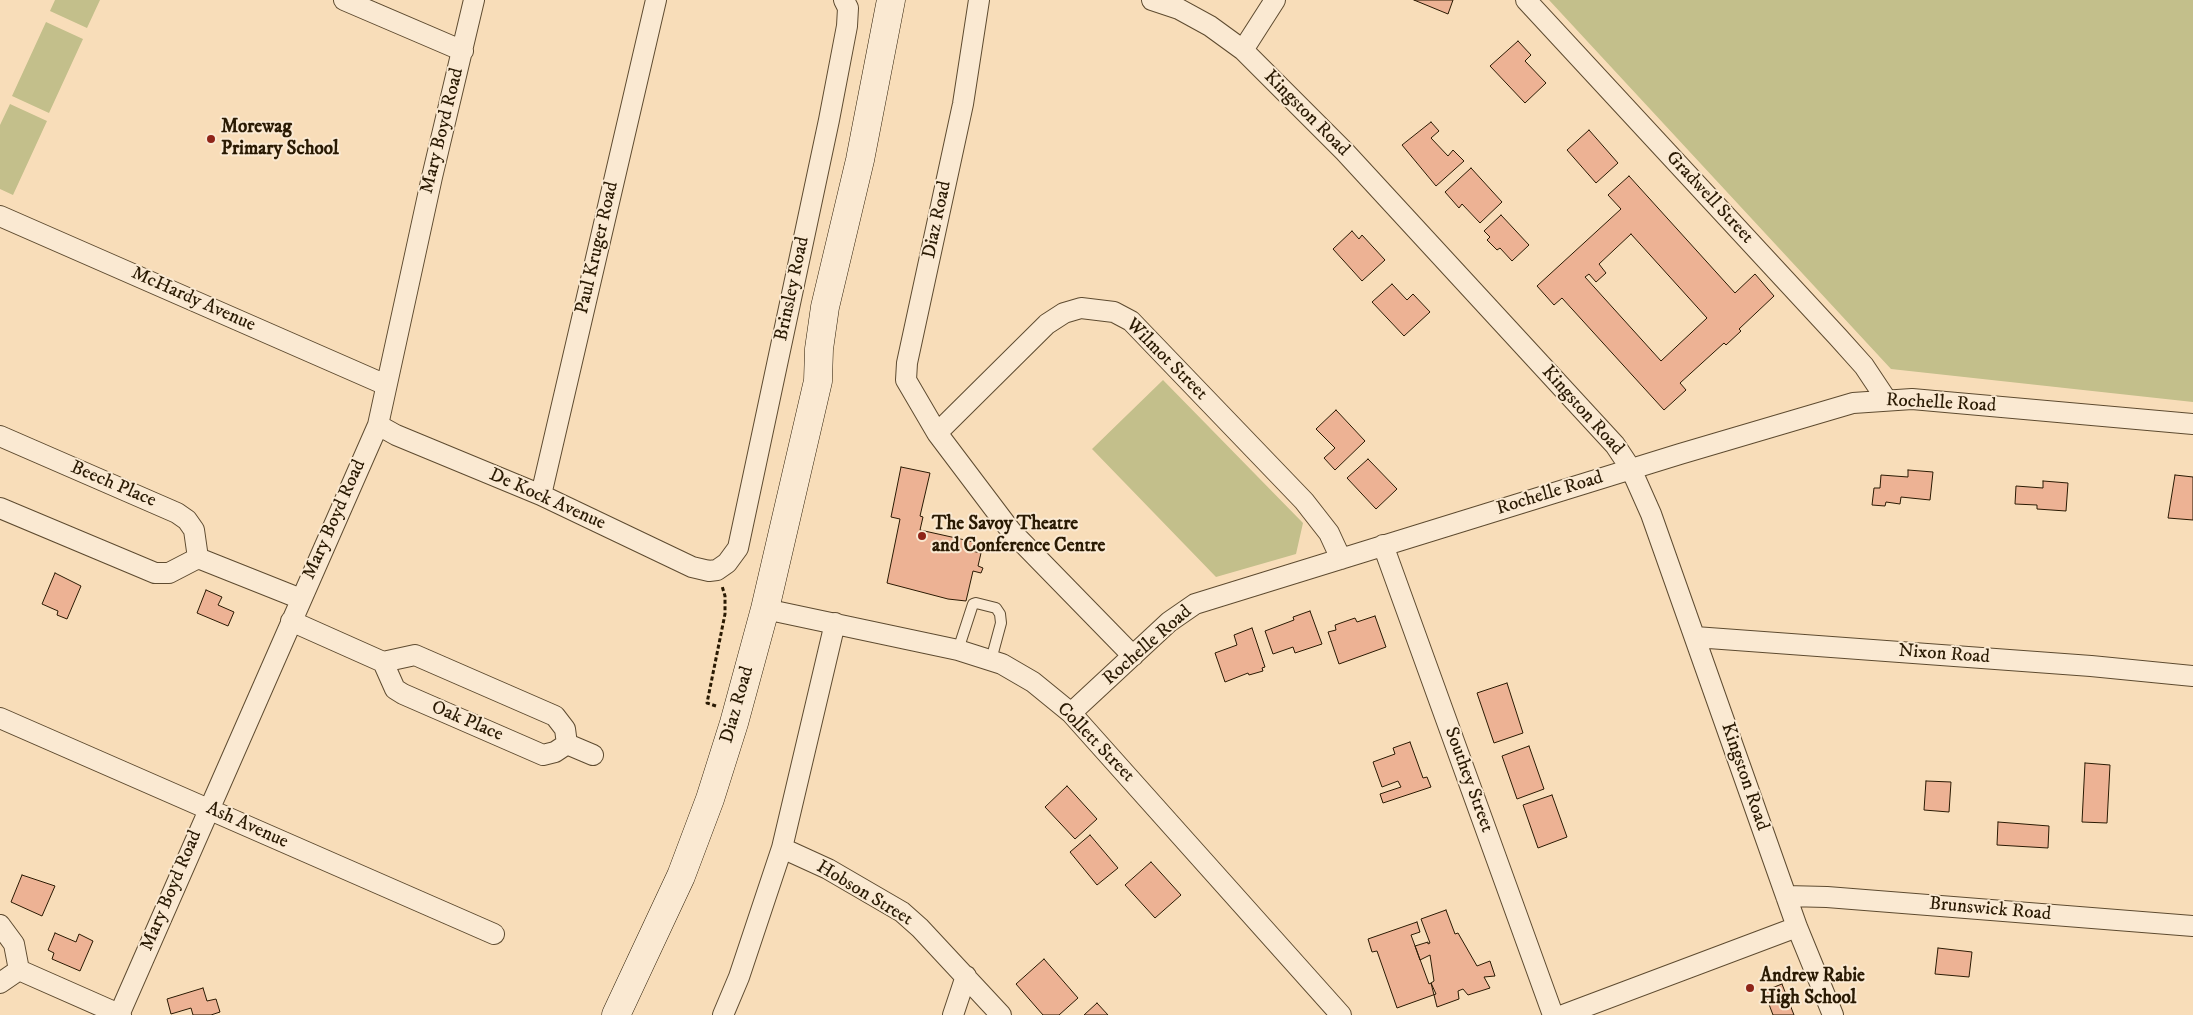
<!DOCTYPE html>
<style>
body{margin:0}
canvas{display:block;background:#f8ddb9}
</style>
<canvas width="2193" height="1015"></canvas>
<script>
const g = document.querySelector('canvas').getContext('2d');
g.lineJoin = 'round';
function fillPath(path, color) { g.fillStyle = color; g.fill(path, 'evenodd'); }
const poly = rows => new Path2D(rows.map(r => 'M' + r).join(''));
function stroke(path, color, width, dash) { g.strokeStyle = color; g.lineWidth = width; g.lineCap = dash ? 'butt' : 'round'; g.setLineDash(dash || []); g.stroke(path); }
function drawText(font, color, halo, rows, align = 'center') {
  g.font = font + ' "IM FELL DW Pica",serif'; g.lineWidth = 4; g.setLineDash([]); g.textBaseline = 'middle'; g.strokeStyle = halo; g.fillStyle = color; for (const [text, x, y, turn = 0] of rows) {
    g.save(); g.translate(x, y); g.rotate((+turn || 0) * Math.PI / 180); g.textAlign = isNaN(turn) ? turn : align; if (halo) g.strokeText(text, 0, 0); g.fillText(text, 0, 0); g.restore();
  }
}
const green = poly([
 [55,0,100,0,87,28,50,11],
 [1549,0,2193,0,2193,402,1891,369],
 [46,22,83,39,49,113,12,96],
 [10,104,47,121,13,195,0,189,0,125],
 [1163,380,1303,523,1296,554,1216,577,1092,449]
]);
const building = poly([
 [1414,0,1453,0,1448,14,1414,0],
 [1518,41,1531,55,1525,61,1546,83,1525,103,1490,66,1518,41],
 [1431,122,1439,131,1431,138,1448,156,1453,150,1464,161,1436,186,1402,145,1431,122],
 [1589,130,1618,163,1596,183,1567,150,1589,130],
 [1471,168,1502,202,1480,223,1462,204,1459,208,1445,192,1471,168],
 [1629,176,1735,293,1755,274,1774,296,1739,329,1741,331,1726,345,1724,343,1680,383,1686,390,1664,410,1562,298,1554,305,1537,286,1621,209,1608,195,1629,176],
 [1631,234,1707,318,1661,361,1585,277,1589,274,1596,282,1606,273,1599,264,1631,234],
 [1501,215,1529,245,1512,261,1500,248,1497,250,1487,240,1490,237,1484,231,1501,215],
 [1352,231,1359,239,1362,235,1385,260,1362,281,1333,249,1352,231],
 [1392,284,1407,300,1413,294,1430,312,1404,336,1372,302,1392,284],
 [1336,410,1365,441,1335,470,1324,458,1335,448,1316,429,1336,410],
 [1368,459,1397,489,1376,509,1347,478,1368,459],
 [901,467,930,473,920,516,923,517,920,530,974,542,972,551,981,553,978,566,983,568,981,573,973,571,966,601,948,599,887,583,900,519,891,517,901,467],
 [1908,470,1933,472,1930,500,1901,497,1900,504,1886,502,1885,506,1872,505,1874,488,1880,488,1881,475,1908,477,1908,470],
 [2175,475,2193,477,2193,520,2168,518,2175,475],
 [2043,481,2068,483,2066,511,2037,509,2037,505,2015,504,2016,486,2043,488,2043,481],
 [55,573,81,586,67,619,57,615,58,611,42,604,55,573],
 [206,590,222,597,218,605,234,612,228,626,197,613,206,590],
 [1310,611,1322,644,1295,653,1293,647,1273,654,1265,631,1294,620,1293,617,1310,611],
 [1375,616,1386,647,1339,664,1328,632,1336,630,1335,625,1355,618,1357,622,1375,616],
 [1252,628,1265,667,1262,668,1263,671,1249,675,1248,673,1225,682,1215,653,1237,645,1234,635,1252,628],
 [1507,683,1523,733,1494,743,1477,693,1507,683],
 [1410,742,1423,778,1427,777,1431,787,1383,803,1380,794,1401,787,1398,781,1382,787,1373,762,1395,754,1393,748,1410,742],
 [1529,746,1544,789,1517,799,1502,756,1529,746],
 [2085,763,2110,765,2107,823,2082,822,2085,763],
 [1926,781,1951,782,1949,812,1924,810,1926,781],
 [1067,786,1097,819,1075,839,1045,807,1067,786],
 [1552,795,1567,837,1538,848,1523,805,1552,795],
 [1998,822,2049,826,2048,848,1997,845,1998,822],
 [1090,835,1118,868,1097,885,1070,852,1090,835],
 [1151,862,1181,895,1155,918,1125,885,1151,862],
 [22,875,55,886,42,916,11,902,22,875],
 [1446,910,1455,934,1458,933,1477,966,1490,961,1495,976,1484,977,1490,988,1468,995,1463,989,1458,991,1459,999,1437,1007,1431,983,1434,981,1430,955,1420,960,1415,946,1428,942,1428,944,1430,943,1421,919,1446,910],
 [1417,922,1420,932,1411,935,1429,984,1431,983,1436,994,1397,1008,1377,951,1372,952,1368,939,1417,922],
 [55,933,76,942,79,934,93,941,80,971,52,959,54,953,48,950,55,933],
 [1938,948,1972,952,1969,977,1935,974,1938,948],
 [1044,959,1078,998,1059,1015,1043,1015,1016,984,1044,959],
 [1782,984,1794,1015,1773,1015,1764,991,1782,984],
 [203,988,207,1001,216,999,220,1012,211,1015,193,1015,191,1008,171,1014,167,999,203,988],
 [1097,1003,1108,1015,1084,1015,1097,1003]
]);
const path = poly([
 [716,706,707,703,725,614,725,596,722,586]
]);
const lane = poly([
 [958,650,973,604,976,603,996,608,1000,614,1001,623,991,660]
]);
const street = poly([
 [344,0,463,51],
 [979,0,963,104,907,363,906,380,937,433,1011,531,1133,656],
 [1152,0,1179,9,1210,26,1243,50,1345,152,1615,445,1631,469,1651,514,1797,927,1833,1015],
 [1526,0,1838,337,1864,366,1886,399],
 [1243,50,1275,0],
 [0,216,386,385],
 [378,425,396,435,541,495,692,567,709,571,717,570,727,563,738,548,829,120,847,26,848,8,844,0],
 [937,433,1047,324,1064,313,1081,308,1114,312,1131,321,1304,501,1329,533,1341,559],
 [0,436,177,513,187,520,194,530,198,558],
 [541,495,656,0],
 [0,508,155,573,169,573,198,558],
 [1383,545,1553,1015],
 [198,558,301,599],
 [765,609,958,650,1002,664,1033,682,1071,713,1341,1015],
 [291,621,383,662,415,655,555,716,565,729,567,744,555,752,543,755,403,694,395,689,383,662],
 [1695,637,2091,666,2193,676],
 [1071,713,1169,622,1195,604,1680,454,1853,403,1912,399,2193,424],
 [0,718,494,934],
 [567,744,593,755],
 [782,848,828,869,902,912,920,928,1001,1015],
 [1786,896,1827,897,2193,926],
 [0,925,14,944,19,970],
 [19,970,121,1015],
 [0,983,19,970],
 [119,1015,378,425,432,177,474,0],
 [723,1015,739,977,782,848,835,623],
 [953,1015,966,976],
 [1563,1015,1797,927]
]);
const secondary = poly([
 [616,1015,681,876,710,799,734,723,765,609,818,381,819,349,825,307,860,160,891,0]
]);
const markers = [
 [211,139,5,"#8f2418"],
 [922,536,5,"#8f2418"],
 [1750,988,5,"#8f2418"]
];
const streetNames = [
 ["Kingston Road",1306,114,45],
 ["Mary Boyd Road",443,131,-76],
 ["Gradwell Street",1709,198,47],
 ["Diaz Road",938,220,-78],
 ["Paul Kruger Road",598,248,-77],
 ["Brinsley Road",793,289,-78],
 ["McHardy Avenue",193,300,24],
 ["Wilmot Street",1166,360,45],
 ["Rochelle Road",1941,404,3],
 ["Kingston Road",1582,411,48],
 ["Beech Place",113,485,23],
 ["Rochelle Road",1550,494,-17],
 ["De Kock Avenue",547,500,24],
 ["Mary Boyd Road",335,520,-66],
 ["Rochelle Road",1148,646,-41],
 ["Nixon Road",1944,655,4],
 ["Diaz Road",738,705,-74],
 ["Oak Place",467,722,23],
 ["Collett Street",1095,743,46],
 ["Kingston Road",1744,777,71],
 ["Southey Street",1468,780,70],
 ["Ash Avenue",247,826,24],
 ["Mary Boyd Road",172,891,-67],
 ["Hobson Street",864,894,31],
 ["Brunswick Road",1990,910,5]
];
const poiNames = [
 ["Morewag",221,128],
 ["Primary School",221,150],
 ["The Savoy Theatre",932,525],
 ["and Conference Centre",932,547],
 ["Andrew Rabie",1760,977],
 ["High School",1760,999]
];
fillPath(green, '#c3bf8b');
fillPath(building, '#edb294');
stroke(building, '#2a1a03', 1);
stroke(lane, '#5e4b30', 12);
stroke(street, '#5e4b30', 22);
stroke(secondary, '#2a1a03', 29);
stroke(path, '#2a1a03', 3, [4, 2.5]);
stroke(lane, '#fae9d2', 10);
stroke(street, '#fae9d2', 20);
stroke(secondary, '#fae9d2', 28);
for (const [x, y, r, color] of markers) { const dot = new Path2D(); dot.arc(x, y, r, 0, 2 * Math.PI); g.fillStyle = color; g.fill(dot); stroke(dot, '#fae9d2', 2); }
drawText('19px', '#2a1a03', '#fae9d2', streetNames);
drawText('bold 19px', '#2a1a03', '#fae9d2', poiNames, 'left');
</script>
